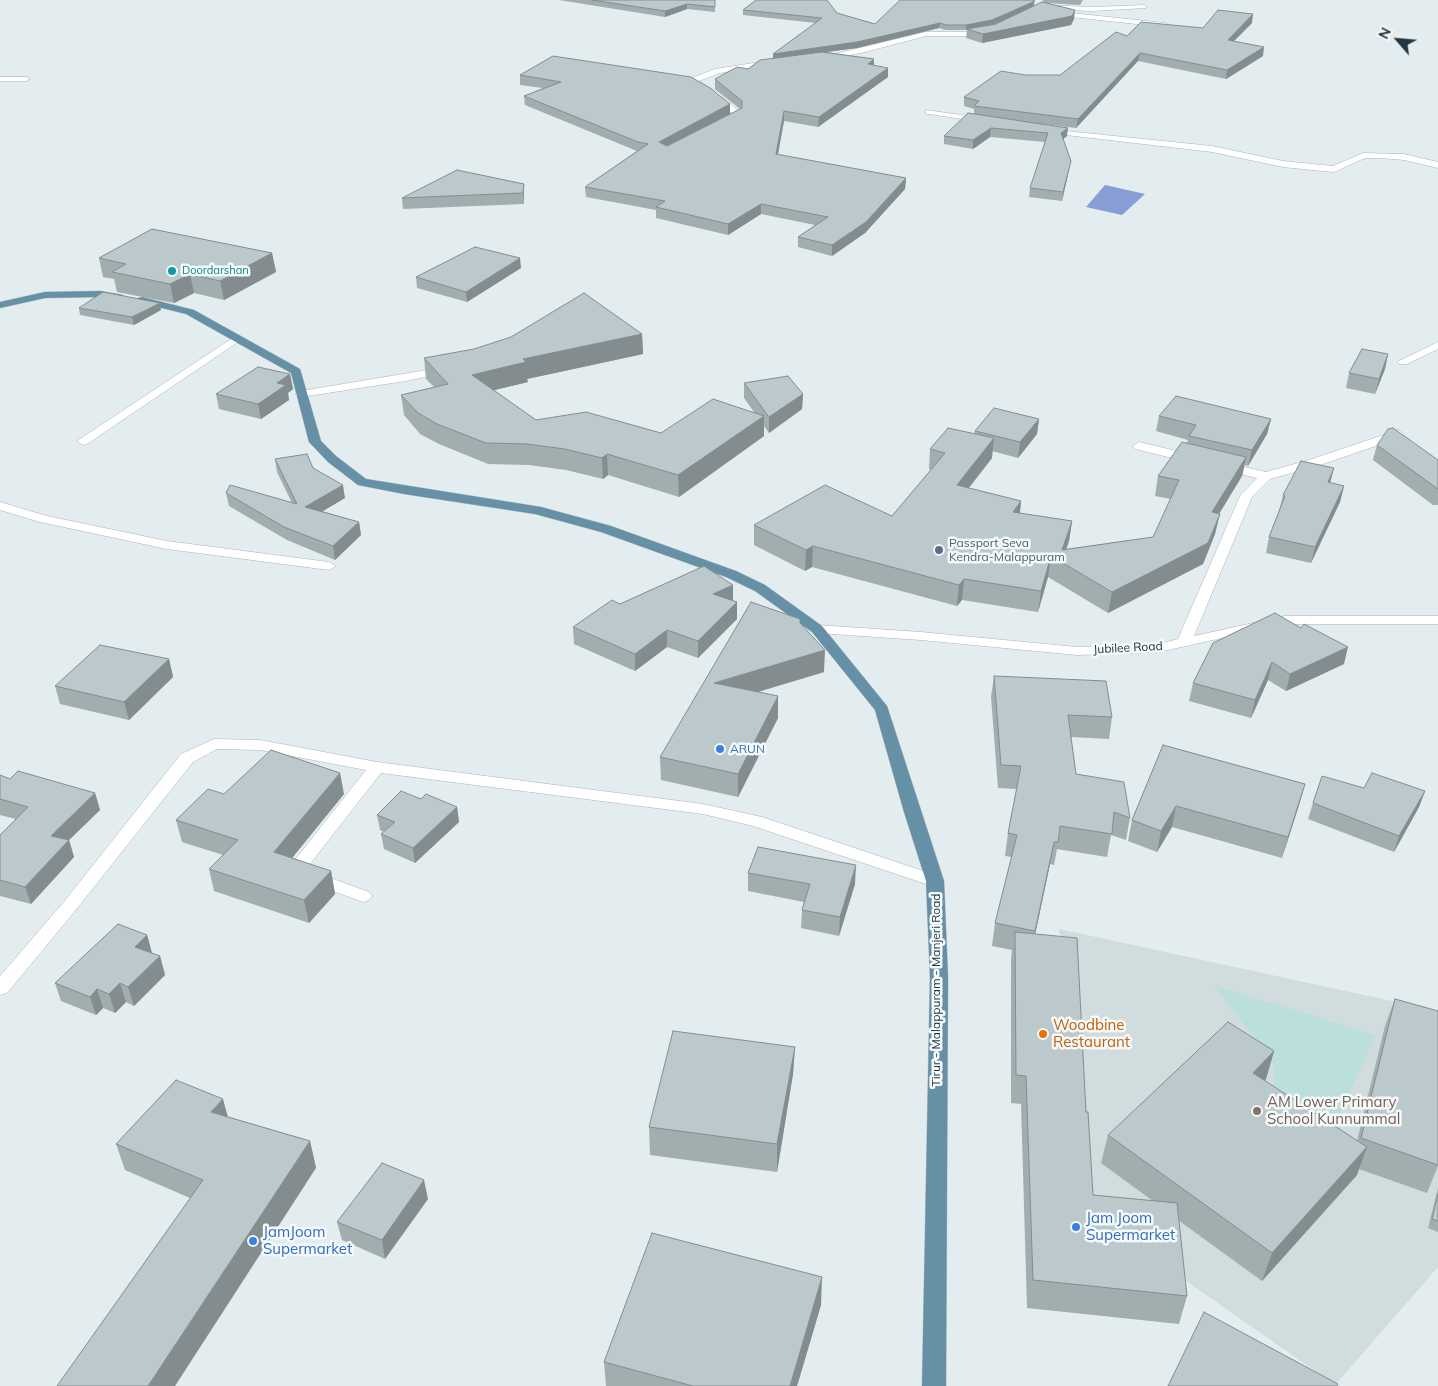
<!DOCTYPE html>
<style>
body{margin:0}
#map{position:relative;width:1438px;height:1386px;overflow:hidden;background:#e3ecee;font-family:Mulish,sans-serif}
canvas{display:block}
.north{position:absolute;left:1373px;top:15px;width:50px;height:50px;-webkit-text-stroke:4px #f4f9fa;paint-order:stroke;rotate:297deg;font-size:14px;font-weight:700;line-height:20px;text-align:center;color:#213641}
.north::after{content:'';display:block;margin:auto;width:18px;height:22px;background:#213641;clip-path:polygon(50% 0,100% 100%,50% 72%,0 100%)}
</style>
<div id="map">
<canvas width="1438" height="1386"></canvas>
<div class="north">N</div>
</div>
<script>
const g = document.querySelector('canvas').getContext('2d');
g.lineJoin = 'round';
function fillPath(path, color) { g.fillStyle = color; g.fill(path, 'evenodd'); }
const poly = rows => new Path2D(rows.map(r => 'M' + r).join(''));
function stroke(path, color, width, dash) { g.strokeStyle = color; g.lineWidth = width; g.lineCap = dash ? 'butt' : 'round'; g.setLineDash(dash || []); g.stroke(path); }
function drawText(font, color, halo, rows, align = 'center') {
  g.font = font + ' Mulish,sans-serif'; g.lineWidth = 5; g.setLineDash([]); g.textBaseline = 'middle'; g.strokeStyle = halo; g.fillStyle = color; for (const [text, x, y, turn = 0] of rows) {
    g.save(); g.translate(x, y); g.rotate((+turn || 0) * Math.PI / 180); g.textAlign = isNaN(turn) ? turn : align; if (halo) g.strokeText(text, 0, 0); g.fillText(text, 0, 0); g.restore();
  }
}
const built = poly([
 [1059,929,1438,1011,1438,1267,1335,1385,1086,1211]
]);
const green = poly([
 [1215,986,1376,1035,1326,1143,1272,1114,1275,1066]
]);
const water = poly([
 [1105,185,1145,194,1122,215,1086,207]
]);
const minor = poly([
 [1040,5,1093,7,1144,5,1146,6,1146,8,1093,11,1059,10,1071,13,1165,23,1169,25,1165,27,1071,17,1038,8,1038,6,1040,5],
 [986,29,990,31,989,33,966,36,926,36,861,53,822,60,818,58,926,32,966,32,986,29],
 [772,60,776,62,775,64,720,73,699,81,717,92,742,114,726,125,719,123,733,114,711,96,691,83,692,78,715,69,772,60],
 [0,77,26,77,30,79,26,81,0,81,0,77],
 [926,110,982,118,986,120,982,122,929,114,926,114,926,110],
 [1046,129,1212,146,1283,161,1333,166,1363,153,1404,154,1438,162,1438,168,1404,160,1380,158,1365,158,1334,172,1322,171,1283,167,1212,152,1049,133,1045,131,1046,129],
 [237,335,242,338,241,340,87,444,83,445,77,441,237,335],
 [1438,342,1438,349,1407,364,1399,364,1397,362,1438,342],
 [445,367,451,370,449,372,406,381,301,397,295,394,301,391,445,367],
 [1398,430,1404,434,1402,437,1317,466,1270,479,1252,497,1194,636,1285,616,1438,616,1438,624,1285,624,1159,652,1077,655,921,640,817,633,812,632,810,629,812,626,817,625,921,632,1077,647,1159,644,1178,639,1240,496,1257,478,1219,469,1217,466,1219,463,1223,462,1266,472,1309,460,1398,430],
 [1139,442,1197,456,1199,459,1193,463,1135,449,1133,446,1139,442],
 [0,502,47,516,167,541,329,562,336,566,329,570,167,549,40,522,0,510,0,502],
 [214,739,260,740,377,762,703,804,762,817,941,877,944,881,941,885,935,887,753,826,703,814,381,773,306,869,369,892,372,896,369,900,363,902,289,875,286,871,366,770,260,750,217,749,193,762,75,911,7,993,0,995,0,976,63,903,181,754,214,739]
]);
const major = poly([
 [100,291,123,295,124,297,119,300,100,297,45,298,0,308,0,302,45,292,100,291],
 [142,297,194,310,300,369,321,441,336,456,366,479,541,507,611,526,736,571,765,585,822,626,887,706,944,881,948,977,946,1386,922,1386,930,977,926,881,904,812,875,710,812,632,755,591,726,577,601,532,535,514,404,494,358,485,328,462,309,442,291,373,186,314,138,302,137,300,138,298,142,297]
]);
const wall = poly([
 [559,0,715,0,715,12,687,9,665,17],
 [1043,0,1083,0,1080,5,1046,3,1074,19,1071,25,982,43,966,38,967,30,945,30,939,28,857,48,826,52,874,59,874,65,888,77,818,127,784,121,778,155,906,178,905,189,865,233,832,256,798,247,798,237,815,225,761,214,728,235,656,218,656,210,586,197,585,187,637,151,525,105,524,96,543,88,520,85,520,75,553,56,730,114,709,125,740,109,715,89,715,79,748,69,773,58,773,54,816,23,743,15,743,10,837,13,875,24,1033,6,1044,3],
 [1252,23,1234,41,1263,56,1226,79,1138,61,1076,128,1043,124,1067,136,1063,139,1069,170,1062,201,1029,197,1030,188,1045,142,990,137,973,149,944,144,944,136,974,114,974,109,964,106,964,97,1025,75,1060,75,1127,36],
 [524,184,524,204,403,209,402,198],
 [272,253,276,272,224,300,194,293,174,303,117,292,114,279,103,277,99,258],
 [521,268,467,302,417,288,416,277],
 [79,308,161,310,134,325,80,315],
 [642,334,643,354,527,379,528,382,494,390,536,420,661,433,754,412,744,398,744,383,803,394,802,409,769,433,764,426,764,436,679,497,608,475,603,479,566,470,529,465,488,464,439,444,420,434,404,415,401,395,434,387,426,379,424,358],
 [1388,354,1385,369,1375,394,1346,388,1349,373],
 [290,374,293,389,288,393,289,400,261,419,219,409,216,394],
 [1159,416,1271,419,1267,434,1248,466,1245,465,1242,476,1219,514,1215,534,1203,564,1108,613,1048,577,1038,612,962,600,957,606,812,567,805,571,754,545,754,525,892,516,931,470,929,469,930,449,974,434,975,431,1039,419,1037,434,1018,458,992,451,992,458,969,488,1021,501,1020,513,1072,521,1069,541,1066,549,1153,537,1171,499,1155,496,1158,476,1187,443,1188,440,1156,431],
 [1377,445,1438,460,1438,505,1433,505,1373,460],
 [275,459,313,468,345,498,322,511,359,522,361,535,335,560,287,540,229,506,226,493,292,503,277,472],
 [1334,468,1330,483,1344,486,1340,502,1311,563,1266,553,1269,537,1279,511,1283,495],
 [733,585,733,601,737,602,737,619,698,658,667,647,635,671,574,644,573,627,620,604],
 [800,623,824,672,758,692,778,718,738,797,661,780,660,757],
 [1213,643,1344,664,1286,691,1268,680,1251,718,1189,701,1193,683],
 [169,659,173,677,129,720,60,704,55,686],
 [994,676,1112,717,1109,739,1071,737,1076,774,1130,818,1126,840,1111,835,1107,857,1057,849,1054,865,1050,864,1035,934,1086,1112,1093,1195,1153,1201,1101,1163,1108,1135,1274,1051,1266,1079,1264,1081,1357,1141,1385,1026,1395,999,1438,1011,1438,1166,1427,1193,1359,1169,1357,1175,1262,1281,1178,1220,1187,1296,1179,1324,1027,1308,1021,1104,1011,1103,1011,960,1012,950,992,946,995,923,1012,857,1005,856,1008,833,1017,789,998,788,991,697],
 [1163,745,1305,784,1299,805,1282,858,1172,827,1157,852,1128,841,1132,820],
 [0,775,10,779,95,793,100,810,69,840,74,857,31,904,0,896,0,835,16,819,0,815],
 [1364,788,1425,791,1419,807,1394,852,1308,819,1313,803],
 [224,794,344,794,292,858,331,871,335,894,309,923,214,891,209,869,223,855,182,842,176,820],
 [457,807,459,822,415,863,384,849,381,834,384,832,380,830,377,815],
 [748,873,855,884,839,936,801,928,802,910,804,902,748,891],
 [147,935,152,953,160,956,165,975,134,1006,126,1002,115,1013,103,1008,96,1015,61,1001,55,983],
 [795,1047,793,1074,777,1172,650,1155,649,1127],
 [228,1117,310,1141,316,1168,190,1198,125,1170,116,1144],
 [1438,1188,1438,1232,1428,1228],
 [428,1199,385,1259,342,1240,337,1222],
 [821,1305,797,1386,606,1386,604,1362]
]);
const shadedWall = poly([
 [1035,0,1033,8,991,25,967,29,967,30,966,30,966,25],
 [687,4,687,9,665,17,665,11],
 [1075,10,1074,19,1071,25,982,43,983,34],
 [1253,14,1252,23,1226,49,1228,40],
 [940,23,939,28,857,48,773,59,773,54],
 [1264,47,1263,56,1226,79,1227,70],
 [1140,53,1138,61,1076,128,1078,119],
 [874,59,874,68,868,64],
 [888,68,888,77,818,127,819,117],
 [730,104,730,114,659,151,659,142],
 [784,111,784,121,776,164,776,154],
 [991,128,990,137,973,149,973,140],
 [1068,128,1067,136,1060,142,1061,133],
 [1071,161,1069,170,1062,201,1063,192],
 [906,178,905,189,865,233,832,256,832,245],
 [524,184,524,204,523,193],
 [761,204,761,214,728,235,728,224],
 [272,253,276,272,224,300,220,281],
 [520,258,521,268,467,302,466,292],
 [190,274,194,293,174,303,170,284],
 [160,303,161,310,134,325,132,317],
 [642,334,643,354,527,379,528,382,474,395,472,375,523,359],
 [1388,354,1385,369,1375,394,1379,379],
 [290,374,293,389,288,393,289,400,261,419,258,404,277,383],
 [803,394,802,409,769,433,769,417],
 [764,416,764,436,679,497,678,475],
 [1039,419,1037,434,1018,458,1020,442],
 [1271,419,1267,434,1248,466,1252,450],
 [994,438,992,458,955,505,957,485],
 [607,454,608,475,603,479,602,458],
 [1246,457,1242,476,1208,532,1212,512],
 [1334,468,1330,483,1328,482],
 [343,485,345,498,308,520,305,507],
 [1344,486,1340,502,1311,563,1315,547],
 [1021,501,1019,521,1013,512],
 [1220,514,1215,534,1203,564,1108,613,1112,592],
 [1072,521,1069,541,1062,562,1062,550],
 [359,522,361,535,335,560,333,546],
 [813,546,812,567,805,571,806,550],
 [1051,556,1048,577,1038,612,1041,591],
 [964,579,962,600,957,606,959,585],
 [733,585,733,602,713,594],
 [737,602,737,619,698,658,698,641],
 [667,630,667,647,635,671,635,654],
 [1348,647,1344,664,1286,691,1290,674],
 [825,650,824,672,714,705,714,683],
 [169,659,173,677,129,720,124,702],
 [1272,662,1268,680,1251,718,1255,700],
 [778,696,778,718,738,797,738,774],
 [340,773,344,794,279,874,274,852],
 [1305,784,1299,805,1282,858,1288,837],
 [1425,791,1419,807,1394,852,1399,836],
 [95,793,100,810,69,840,74,857,31,904,25,887,51,836],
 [1176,806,1172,827,1157,852,1161,831],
 [457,807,459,822,415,863,413,848],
 [1054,842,1050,864,1031,954,1035,931],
 [856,865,855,884,839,936,840,917],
 [331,871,335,894,309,923,304,900],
 [147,935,152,953,135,947],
 [160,956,165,975,134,1006,128,987],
 [120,983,126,1002,115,1013,109,994],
 [97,989,103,1008,96,1015,90,997],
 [795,1047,793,1074,777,1172,777,1144],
 [1274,1051,1266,1079,1245,1101,1253,1073],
 [223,1099,230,1125,211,1112],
 [310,1141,316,1168,175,1386,148,1386],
 [1367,1147,1357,1175,1262,1281,1272,1253],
 [424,1180,428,1199,385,1259,382,1240],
 [822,1277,821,1305,797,1386,790,1386]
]);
const building = poly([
 [592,0,715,0,715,7,687,4,665,11,592,0],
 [756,0,827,0,837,13,875,24,900,0,1034,0,1033,2,992,20,966,25,946,25,940,23,857,42,773,54,822,18,743,10,756,0],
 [1042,2,1075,10,1072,16,983,34,967,29,996,24,1042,2],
 [1218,10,1253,14,1228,40,1264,47,1227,70,1140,53,1078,119,974,106,979,101,964,97,1001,71,1025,75,1060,75,1116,32,1127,36,1141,22,1203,28,1218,10],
 [822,52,874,59,868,64,888,68,819,117,784,111,776,154,906,178,866,222,832,245,798,237,828,217,761,204,728,224,656,207,665,201,585,187,648,144,638,142,524,96,561,82,520,75,553,56,691,77,710,88,730,104,659,142,667,146,742,108,742,101,715,79,737,67,748,69,760,60,822,52],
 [968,113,1068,128,1061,133,1071,161,1063,192,1030,188,1048,133,991,128,973,140,944,136,968,113],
 [457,170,524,184,523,193,402,198,457,170],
 [152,229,272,253,220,281,190,274,170,284,112,272,126,264,99,258,152,229],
 [475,247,520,258,466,292,416,277,475,247],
 [103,292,160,303,132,317,79,308,103,292],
 [584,293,642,334,523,359,526,362,472,375,536,420,586,412,661,433,713,399,764,416,678,475,607,454,602,458,565,449,527,444,486,443,437,424,418,413,401,395,448,384,424,358,474,349,511,337,584,293],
 [1362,349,1388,354,1379,379,1349,373,1362,349],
 [258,367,290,374,277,383,286,385,258,404,216,394,258,367],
 [788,376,803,394,769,417,744,383,788,376],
 [1176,396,1271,419,1252,450,1189,436,1196,425,1159,416,1176,396],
 [994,408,1039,419,1020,442,975,431,994,408],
 [948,428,994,438,957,485,1021,501,1013,512,1072,521,1062,550,1153,537,1179,480,1158,476,1182,442,1246,457,1212,512,1220,514,1208,543,1112,592,1051,556,1041,591,964,579,959,585,813,546,806,550,754,525,825,485,892,516,945,453,930,449,948,428],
 [1393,428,1438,460,1438,489,1377,445,1388,429,1393,428],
 [307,454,313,468,343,485,305,507,359,522,333,546,284,527,226,493,230,485,297,504,275,459,307,454],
 [1301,461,1334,468,1328,482,1344,486,1315,547,1269,537,1285,496,1283,495,1301,461],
 [704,566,733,585,713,594,737,602,698,641,667,630,635,654,573,627,612,600,620,604,704,566],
 [751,602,800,619,800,623,825,650,714,683,778,696,738,774,660,757,751,602],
 [1275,613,1301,628,1304,624,1348,647,1290,674,1272,662,1255,700,1193,683,1213,643,1275,613],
 [100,645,169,659,124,702,55,686,100,645],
 [994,676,1106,681,1112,717,1068,715,1076,774,1124,782,1130,818,1114,812,1112,834,1060,826,1058,842,1054,842,1035,931,995,923,1017,835,1008,833,1021,766,1001,765,994,676],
 [1163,745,1305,784,1288,837,1176,806,1161,831,1132,820,1163,745],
 [271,750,340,773,274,852,331,871,304,900,209,869,238,840,176,820,208,789,224,794,271,750],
 [18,771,95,793,51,836,69,840,25,887,0,880,0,835,28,807,0,799,0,775,10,779,18,771],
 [1372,773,1425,791,1399,836,1313,803,1322,776,1364,788,1372,773],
 [401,791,421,799,426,794,457,807,413,848,381,834,395,822,377,815,401,791],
 [758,847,856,865,840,917,802,910,810,884,748,873,758,847],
 [118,924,147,935,135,947,160,956,128,987,120,983,109,994,97,989,90,997,55,983,118,924],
 [1015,932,1077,938,1086,1112,1088,1112,1093,1195,1177,1203,1187,1296,1033,1280,1026,1076,1016,1075,1015,932],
 [1395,999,1438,1011,1438,1165,1361,1138,1395,999],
 [1228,1022,1274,1051,1253,1073,1367,1147,1272,1253,1108,1135,1228,1022],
 [673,1031,795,1047,777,1144,649,1127,673,1031],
 [176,1080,223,1099,211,1112,310,1141,148,1386,57,1386,203,1180,116,1144,176,1080],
 [382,1163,424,1180,382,1240,337,1222,382,1163],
 [1438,1194,1438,1221,1432,1219,1438,1194],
 [652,1233,822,1277,790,1386,693,1386,604,1362,652,1233],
 [1204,1312,1338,1384,1337,1386,1168,1386,1204,1312]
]);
const markers = [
 [172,271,5,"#0f9aa8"],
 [939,550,5,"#5c6f8a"],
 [720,749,5,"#3f7fe0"],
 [1043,1034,5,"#e8710a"],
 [1257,1111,5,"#8d6e63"],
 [1076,1227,5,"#3f7fe0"],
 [253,1241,5,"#3f7fe0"]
];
const farCulturenames = [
 ["Doordarshan",182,271]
];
const serviceNames = [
 ["Passport Seva",949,543],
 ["Kendra-Malappuram",949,557]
];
const streetNames = [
 ["Jubilee Road",1128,648,-3],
 ["Tirur - Malappuram - Manjeri Road",936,990,-90]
];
const shopNames = [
 ["ARUN",730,749]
];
const nearFoodnames = [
 ["Woodbine",1053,1025],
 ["Restaurant",1053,1042]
];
const nearEducationnames = [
 ["AM Lower Primary",1267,1102],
 ["School Kunnummal",1267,1119]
];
const nearShopnames = [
 ["Jam Joom",1086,1218],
 ["Supermarket",1086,1235],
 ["JamJoom",263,1232],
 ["Supermarket",263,1249]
];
fillPath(built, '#d1dcde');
fillPath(green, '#bbe0db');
fillPath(water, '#889cd6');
stroke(minor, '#a9b5ba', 1);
stroke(major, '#c1c7ca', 1);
fillPath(minor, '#fff');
fillPath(major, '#6590a6');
fillPath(wall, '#a1adaf');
fillPath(shadedWall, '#838d8f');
fillPath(building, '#bbc9cc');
stroke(building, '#838d8f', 1);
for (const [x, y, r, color] of markers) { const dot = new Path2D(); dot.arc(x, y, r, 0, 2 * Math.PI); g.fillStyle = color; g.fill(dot); stroke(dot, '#f4f9fa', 2); }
drawText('11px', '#0d838f', '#f4f9fa', farCulturenames, 'left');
drawText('12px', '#4e5e75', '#f4f9fa', serviceNames, 'left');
drawText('12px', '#213641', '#f4f9fa', streetNames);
drawText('12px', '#366cbe', '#f4f9fa', shopNames, 'left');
drawText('15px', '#c56008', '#f4f9fa', nearFoodnames, 'left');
drawText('15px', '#785e54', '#f4f9fa', nearEducationnames, 'left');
drawText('15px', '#366cbe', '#f4f9fa', nearShopnames, 'left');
</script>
